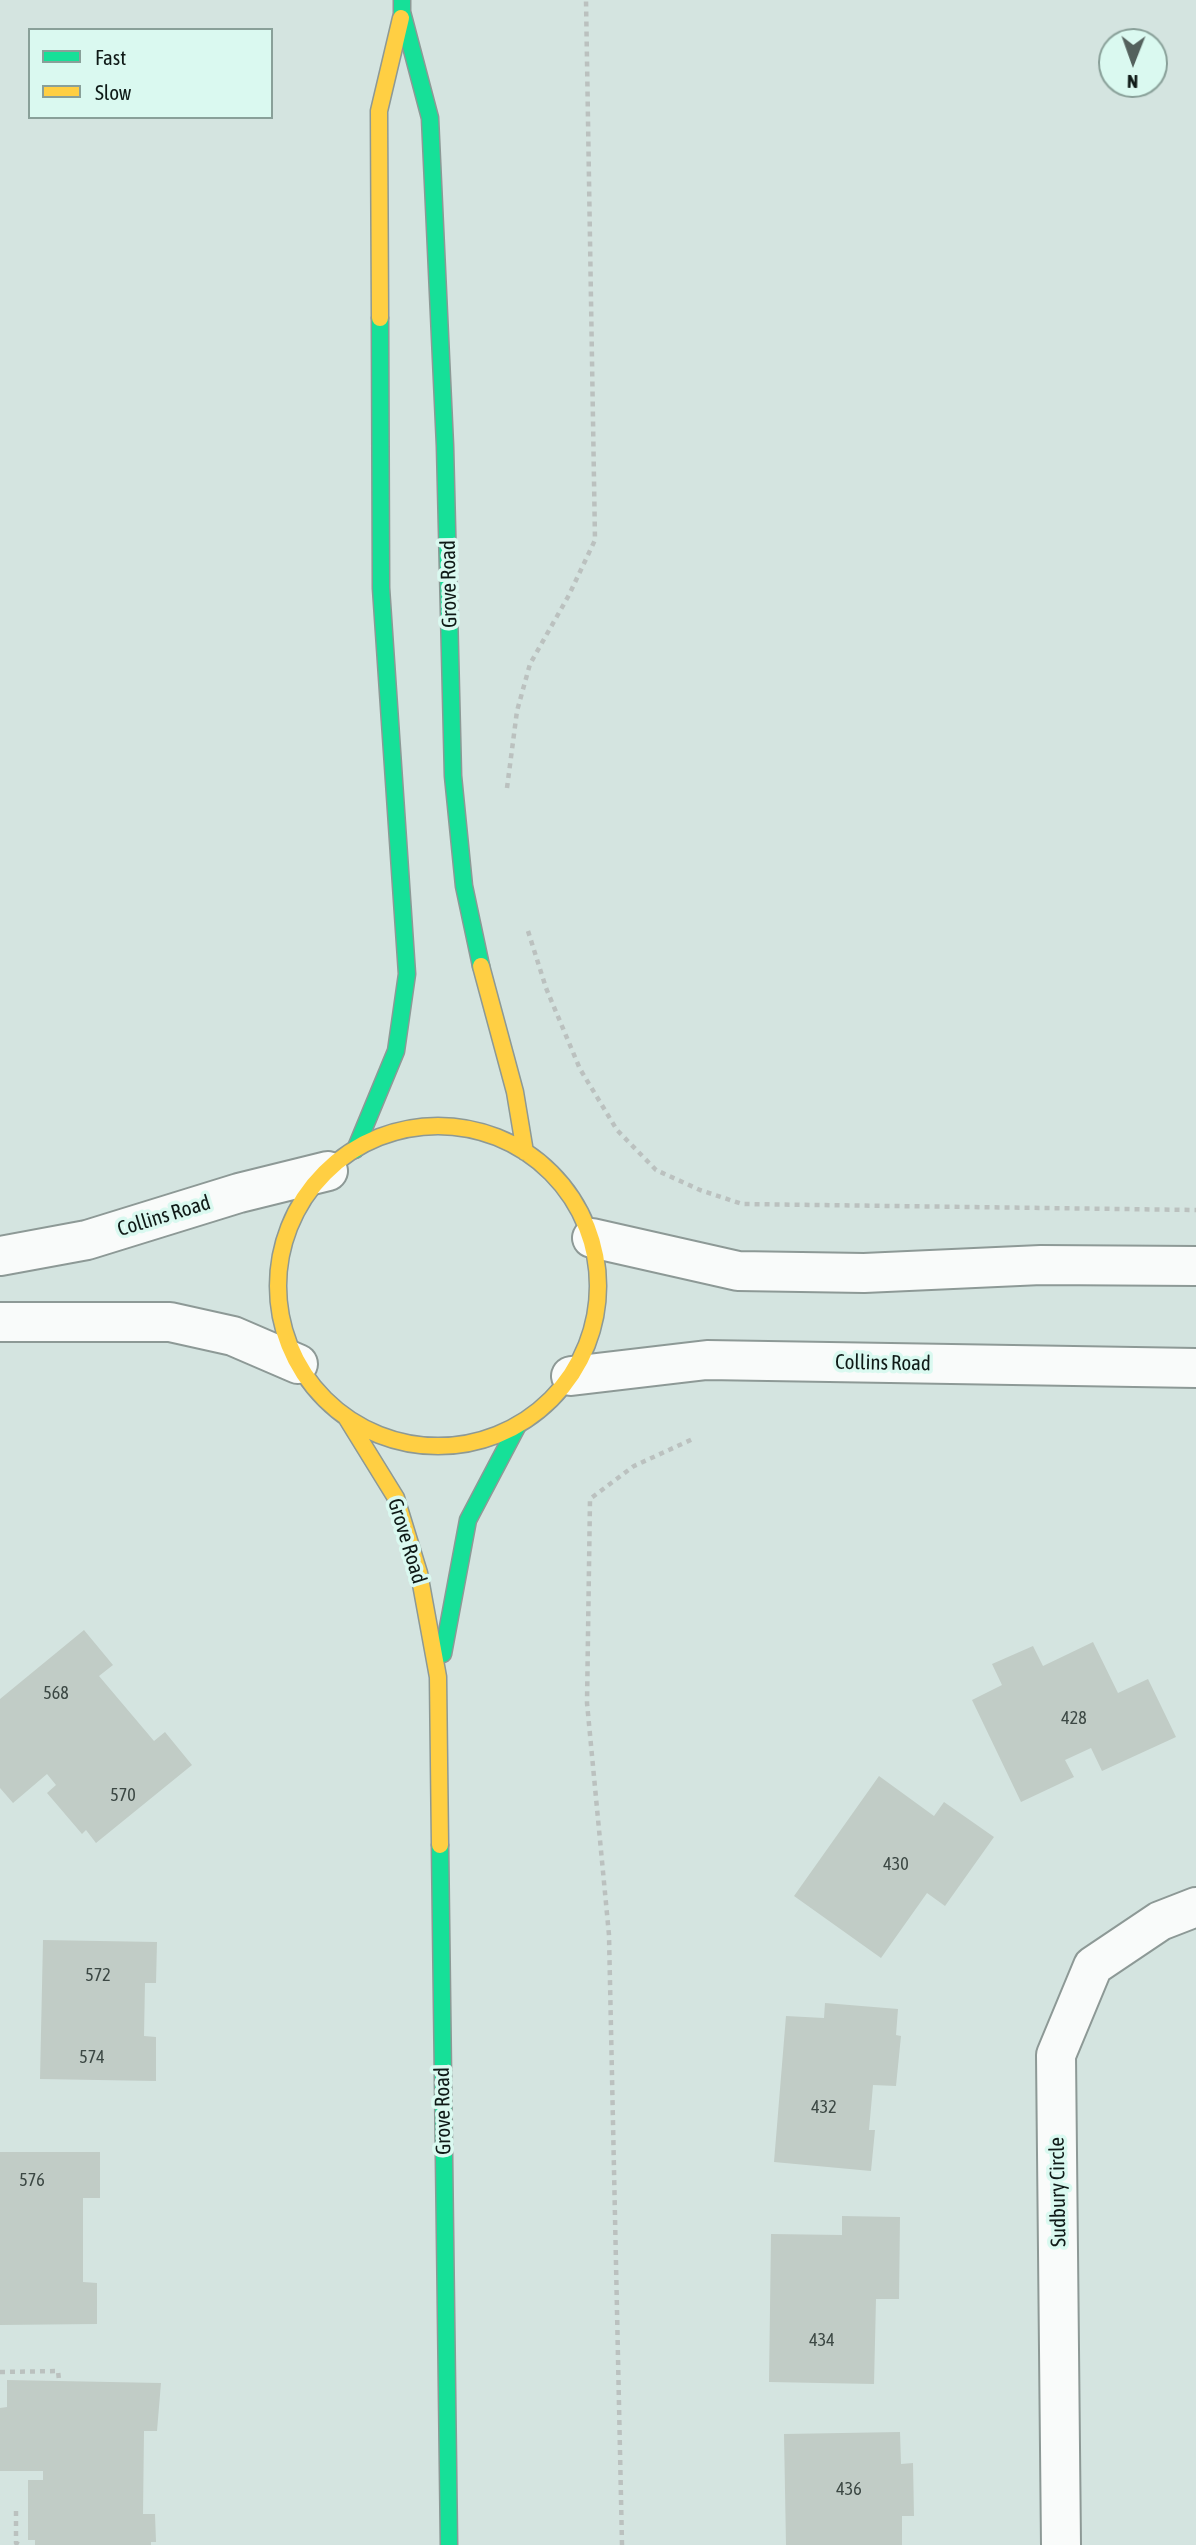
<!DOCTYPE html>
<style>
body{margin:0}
#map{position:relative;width:1196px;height:2545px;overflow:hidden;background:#d4e4e0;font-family:"Asap Condensed",sans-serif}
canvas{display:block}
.legend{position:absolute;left:28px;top:28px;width:245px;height:91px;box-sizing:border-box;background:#daf9f0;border:2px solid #89a099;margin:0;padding:9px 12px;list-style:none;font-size:21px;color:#0f1a17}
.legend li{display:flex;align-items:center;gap:14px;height:35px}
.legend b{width:35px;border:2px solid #89a099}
.north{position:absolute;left:1098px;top:28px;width:70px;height:70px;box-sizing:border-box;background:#daf9f0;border:2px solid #89a099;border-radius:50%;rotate:181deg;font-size:19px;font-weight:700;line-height:28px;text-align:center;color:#0f1a17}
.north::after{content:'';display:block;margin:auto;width:24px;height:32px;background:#54615d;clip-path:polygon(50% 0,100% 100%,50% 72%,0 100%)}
</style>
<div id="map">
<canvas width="1196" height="2545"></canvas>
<ul class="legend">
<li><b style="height:9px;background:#16e098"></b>Fast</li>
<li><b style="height:9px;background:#ffcf43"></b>Slow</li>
</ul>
<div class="north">N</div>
</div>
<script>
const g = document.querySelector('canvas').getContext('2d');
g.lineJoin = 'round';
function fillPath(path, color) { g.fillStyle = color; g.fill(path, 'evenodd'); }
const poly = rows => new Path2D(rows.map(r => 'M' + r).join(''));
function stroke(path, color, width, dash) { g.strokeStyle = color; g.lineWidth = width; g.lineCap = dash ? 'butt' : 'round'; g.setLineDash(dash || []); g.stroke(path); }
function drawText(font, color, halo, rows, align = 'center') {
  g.font = font + ' "Asap Condensed",sans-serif'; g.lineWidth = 7; g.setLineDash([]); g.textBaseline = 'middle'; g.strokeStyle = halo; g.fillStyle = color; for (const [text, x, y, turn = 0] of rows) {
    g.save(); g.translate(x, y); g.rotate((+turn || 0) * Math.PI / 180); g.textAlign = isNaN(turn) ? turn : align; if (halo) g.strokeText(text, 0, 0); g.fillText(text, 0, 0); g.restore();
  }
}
const building = poly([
 [84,1630,113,1665,99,1676,154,1741,165,1732,192,1765,96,1843,86,1830,82,1834,47,1793,56,1785,47,1774,13,1803,0,1788,0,1699],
 [1093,1642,1118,1693,1148,1679,1176,1737,1102,1771,1091,1748,1065,1760,1074,1777,1021,1802,972,1700,1002,1685,992,1664,1033,1646,1043,1666],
 [879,1776,934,1816,944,1802,994,1837,945,1906,927,1893,881,1958,794,1896],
 [43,1940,157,1942,156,1983,145,1983,144,2036,156,2037,156,2081,40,2079],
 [825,2003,898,2009,896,2035,901,2036,896,2086,873,2085,869,2130,875,2130,871,2171,774,2162,786,2016,824,2018],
 [0,2152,100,2152,100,2198,83,2198,83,2282,97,2283,97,2324,0,2325],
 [842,2216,900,2217,899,2299,876,2299,874,2384,769,2382,771,2234,842,2235],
 [7,2380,161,2383,157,2431,144,2431,143,2514,155,2514,156,2542,151,2542,151,2545,35,2545,35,2540,28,2540,28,2480,43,2480,43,2471,0,2471,0,2408,7,2407],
 [900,2432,901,2464,913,2463,914,2516,902,2516,902,2545,786,2545,784,2434]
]);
const path = poly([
 [507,788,517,711,530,664,569,595,595,540,586,0],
 [528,931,546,988,580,1069,617,1130,656,1170,700,1190,742,1204,1196,1210],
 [0,2372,58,2371,59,2380],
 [16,2511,16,2543,20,2545],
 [622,2545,609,1935,587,1703,590,1499,634,1466,695,1438]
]);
const street = poly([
 [592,1238,738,1271,864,1273,1041,1265,1196,1266],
 [0,1256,87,1240,239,1193,328,1171],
 [0,1322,170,1322,233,1336,298,1364],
 [571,1376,707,1360,1196,1368],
 [1061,2545,1056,2055,1093,1966,1160,1921,1196,1907]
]);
const fast = poly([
 [402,0,402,12,430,118,445,446,453,776,464,886,481,966],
 [355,1150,396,1051,407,974,381,588,380,318],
 [443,1654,468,1520,518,1425],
 [440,1845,449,2545]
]);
const slow = poly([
 [380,318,379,111,401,18],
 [481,966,515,1092,525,1152],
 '278 1286a160 160 0 1 1 320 0a160 160 0 1 1-320 0Z',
 [346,1417,396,1498,419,1573,438,1677,440,1845]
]);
const numberNames = [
 ["568",56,1693],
 ["428",1074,1718],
 ["570",123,1795],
 ["430",896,1864],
 ["572",98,1975],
 ["574",92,2057],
 ["432",824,2107],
 ["576",32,2180],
 ["434",822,2340],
 ["436",849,2489]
];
const streetNames = [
 ["Grove Road",449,584,-91],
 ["Collins Road",164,1216,-17],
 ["Collins Road",883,1363,1],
 ["Grove Road",407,1541,73],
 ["Grove Road",443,2111,-91],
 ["Sudbury Circle",1058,2192,-91]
];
fillPath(building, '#c1ccc6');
stroke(street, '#8d9996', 42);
stroke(fast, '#8d9996', 19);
stroke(slow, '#8d9996', 19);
stroke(path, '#bbc1bf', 4.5, [5, 5]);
stroke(street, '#f9fbfa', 38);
stroke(fast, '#16e098', 16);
stroke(slow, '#ffcf43', 16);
drawText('18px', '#3c4844', null, numberNames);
drawText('21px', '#0f1a17', '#daf9f0', streetNames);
</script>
